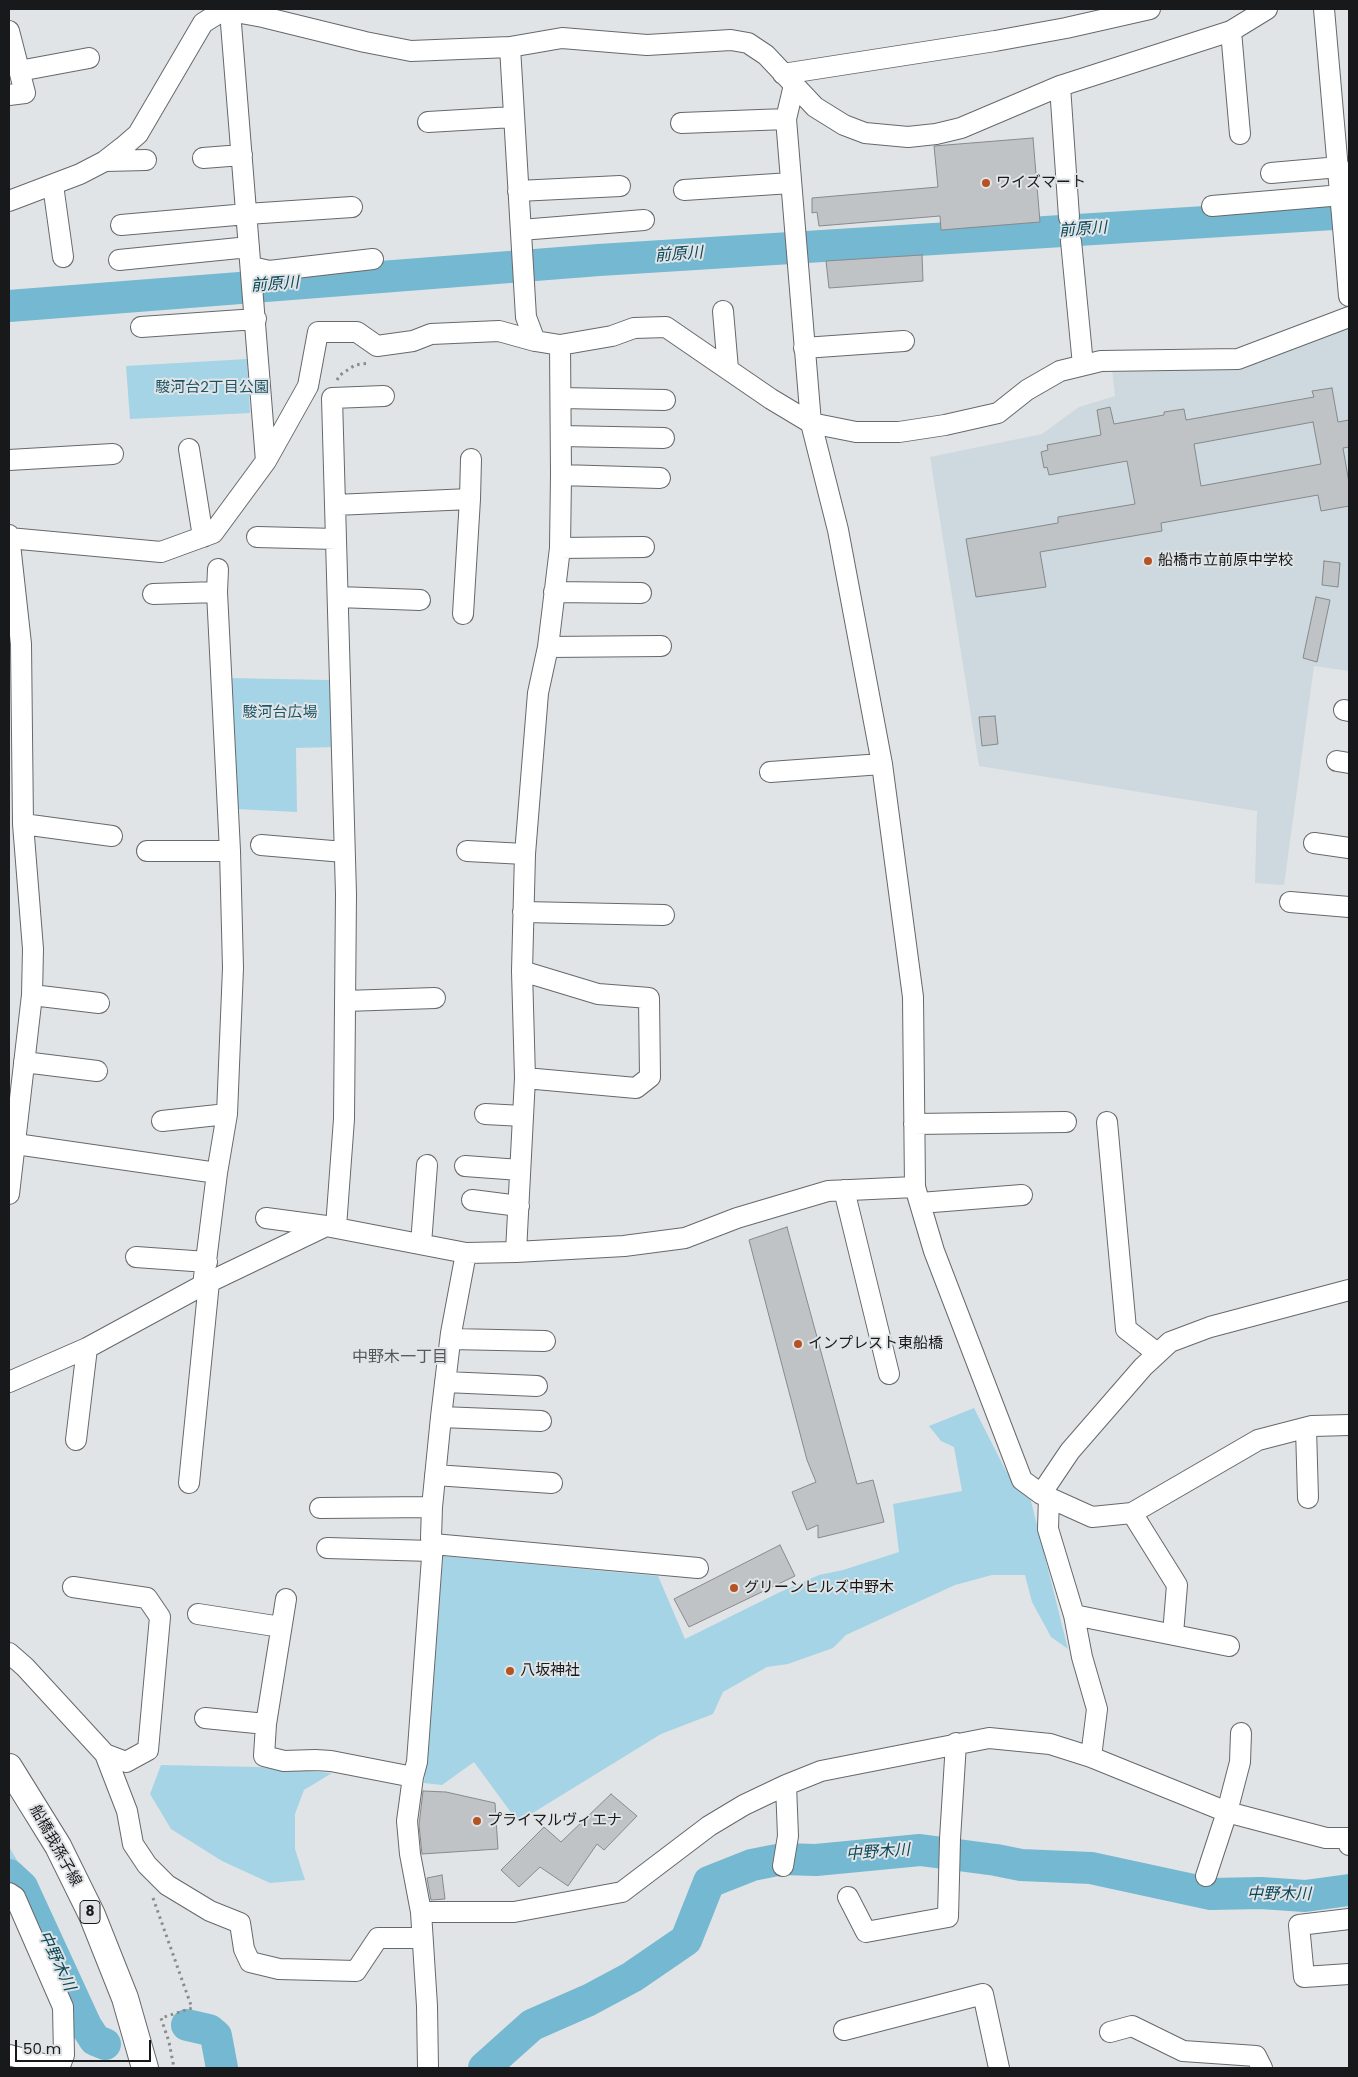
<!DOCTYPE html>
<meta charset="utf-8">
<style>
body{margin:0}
#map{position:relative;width:1358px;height:2077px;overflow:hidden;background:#e0e4e6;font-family:Poppins,sans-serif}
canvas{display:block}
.frame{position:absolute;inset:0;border:10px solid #18191a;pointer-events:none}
.scale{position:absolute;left:15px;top:2040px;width:136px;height:22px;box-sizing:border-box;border:2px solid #18191a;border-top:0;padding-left:6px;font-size:15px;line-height:18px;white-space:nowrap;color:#18191a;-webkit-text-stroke:4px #e0e4e6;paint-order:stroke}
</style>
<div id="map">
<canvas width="1358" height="2077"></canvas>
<div class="frame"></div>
<div class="scale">50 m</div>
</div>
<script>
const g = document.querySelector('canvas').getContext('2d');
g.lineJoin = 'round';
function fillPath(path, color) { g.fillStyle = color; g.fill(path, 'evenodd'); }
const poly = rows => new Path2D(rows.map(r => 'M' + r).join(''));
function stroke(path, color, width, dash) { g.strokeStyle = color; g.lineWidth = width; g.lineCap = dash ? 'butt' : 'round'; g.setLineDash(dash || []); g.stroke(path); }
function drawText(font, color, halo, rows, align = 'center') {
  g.font = font + ' Poppins,"Noto Sans JP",sans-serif'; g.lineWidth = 4; g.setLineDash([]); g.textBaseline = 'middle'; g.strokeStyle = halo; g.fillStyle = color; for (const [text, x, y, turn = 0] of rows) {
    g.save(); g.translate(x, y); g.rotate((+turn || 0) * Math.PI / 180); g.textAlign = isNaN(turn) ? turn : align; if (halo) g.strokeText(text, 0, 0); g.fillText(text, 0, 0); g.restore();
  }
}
const built = poly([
 [1349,324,1349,671,1314,666,1284,885,1255,883,1257,811,979,766,930,457,1042,434,1079,407,1115,396,1112,369,1238,368]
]);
const green = poly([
 [247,359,250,413,130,419,126,366],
 [228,678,329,680,333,747,296,748,297,812,236,809],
 [974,1408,1006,1471,1016,1484,1029,1493,1068,1649,1051,1637,1032,1602,1025,1575,992,1575,955,1585,846,1635,833,1648,788,1664,767,1667,723,1692,713,1714,661,1734,518,1822,474,1762,442,1785,424,1783,443,1556,658,1576,685,1639,778,1593,819,1575,843,1570,899,1552,893,1504,962,1491,954,1447,941,1441,929,1426],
 [161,1765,258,1767,332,1773,304,1790,295,1814,295,1849,305,1880,270,1883,222,1861,171,1829,150,1794],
 [9,1847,25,1873,9,1859]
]);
const river = poly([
 [9,306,599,260,1349,213],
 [9,1875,22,1887,86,2026,95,2040,105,2044],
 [187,2025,209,2030,216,2036,222,2068],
 [484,2068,532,2025,589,2000,632,1977,686,1940,709,1882,752,1865,772,1861,783,1859,816,1860,920,1850,996,1860,1021,1865,1091,1868,1211,1894,1261,1893,1305,1896,1349,1890]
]);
const building = poly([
 [1033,138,1040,222,941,230,940,216,819,226,817,212,812,213,812,198,938,187,934,146,1033,138],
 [922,255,923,281,829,288,826,261,922,255],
 [1332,388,1338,422,1349,420,1349,447,1343,448,1349,483,1349,506,1321,511,1318,495,1161,523,1162,531,1040,552,1046,587,976,597,966,539,1058,523,1058,517,1135,504,1127,461,1049,475,1047,467,1044,468,1041,452,1048,450,1047,445,1101,435,1097,410,1110,407,1114,424,1164,415,1164,412,1184,409,1186,420,1314,397,1312,391,1332,388],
 [1313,422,1321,464,1201,486,1194,444,1313,422],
 [1324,561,1340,563,1338,587,1322,585,1324,561],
 [1316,597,1330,600,1317,662,1303,658,1316,597],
 [995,716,998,744,982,746,979,717,995,716],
 [787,1227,857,1484,873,1480,884,1522,818,1538,818,1525,807,1530,792,1492,816,1482,807,1460,749,1240,787,1227],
 [780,1545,795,1576,689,1627,674,1599,780,1545],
 [423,1791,446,1792,495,1803,498,1849,422,1854,419,1825,423,1791],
 [611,1794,637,1816,604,1850,597,1844,568,1886,540,1867,519,1887,501,1870,544,1827,561,1842,611,1794],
 [442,1875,445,1899,431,1900,427,1878,442,1875]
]);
const path = poly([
 [337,380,340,375,355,365,369,363],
 [153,1898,192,2008,161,2018,169,2042,174,2068]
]);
const minor = poly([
 [1324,9,1349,296],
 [230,11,266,461],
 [9,31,25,93,9,95],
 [1231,31,1240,134],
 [510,47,526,317,535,341],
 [19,71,89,58],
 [783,74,995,41,1066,28,1150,9],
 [794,85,786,119,811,423,838,530,882,764,913,997,915,1187,934,1251,1022,1480,1041,1494,1092,1517,1132,1513,1258,1440,1312,1426,1349,1425],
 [1060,86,1069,217],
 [428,122,513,117],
 [681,123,786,119],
 [203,158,242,155],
 [105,161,146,160],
 [1271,173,1339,167],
 [53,185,63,257],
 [684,190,791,183],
 [518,191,620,186],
 [9,201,80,174,105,161,123,147,138,134,203,23,219,13,230,11,263,17,365,42,411,51,510,47,562,38,647,45,731,40,748,43,766,55,815,107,844,125,865,133,908,137,936,134,961,128,1060,86,1231,31,1267,9],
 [1212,206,1342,195],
 [121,225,247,214,352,207],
 [521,230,644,220],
 [1071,241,1083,365],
 [119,260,249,247],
 [252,267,269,271,373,259],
 [723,311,728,369],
 [141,327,256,319],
 [804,348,904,341],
 [561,398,665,400],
 [561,436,664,438],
 [189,449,203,537],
 [9,460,113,454],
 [561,475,660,478],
 [470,499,471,459],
 [335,505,470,499,463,614],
 [9,535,21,644,23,824,33,949,32,995,9,1194],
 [257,537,336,539],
 [9,538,161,552,213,533,266,461,308,386,318,332,357,332,377,346,413,341,431,334,499,331,535,341,560,345,612,336,634,328,666,327,771,399,811,423,856,432,899,432,945,425,998,413,1027,390,1060,371,1101,361,1238,359,1349,317],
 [560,548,644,547],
 [554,592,641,593],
 [153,594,217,592],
 [338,597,420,600],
 [548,647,661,646],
 [1344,710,1349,711],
 [1337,761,1349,763],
 [770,772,882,764],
 [23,824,112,836],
 [1314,843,1349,848],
 [261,845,344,852],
 [147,851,230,851],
 [467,851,525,854],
 [1290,902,1349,907],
 [523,912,664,915],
 [32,995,99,1003],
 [345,1001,435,998],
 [24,1062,97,1071],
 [525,1078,636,1088,650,1077,649,998,598,994,522,971,525,854,538,693,548,647,560,548,561,475,560,345],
 [485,1114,523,1116],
 [162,1121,227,1114],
 [1107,1122,1126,1329,1157,1353],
 [914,1124,1066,1122],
 [9,1143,217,1173],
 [465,1166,520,1170],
 [844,1190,889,1374],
 [472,1200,519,1206],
 [920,1203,1022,1195],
 [266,1218,326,1226],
 [336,1227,344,1119,346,894,332,398,384,396],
 [421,1244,427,1165],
 [516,1252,525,1078,522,971],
 [136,1257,207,1262],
 [203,1285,217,1173,227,1114,233,968,230,851,217,592,218,569],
 [451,1339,545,1341],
 [9,1382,87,1348,203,1285,326,1226,466,1253,516,1252,624,1246,685,1238,737,1218,828,1191,915,1187],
 [445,1382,537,1386],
 [441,1417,541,1421],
 [1306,1428,1308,1498],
 [76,1440,87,1348],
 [435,1475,552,1483],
 [189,1483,209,1282],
 [1041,1494,1070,1451,1143,1367,1170,1342,1210,1327,1349,1290],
 [1049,1497,1048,1529,1074,1615,1082,1657,1097,1709,1091,1757],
 [320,1508,432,1507],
 [1132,1513,1177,1585,1173,1634],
 [433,1544,698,1568],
 [327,1548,432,1551],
 [73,1587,147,1598,160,1617,148,1750,126,1762,105,1754],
 [286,1599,266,1724,264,1756,284,1761,315,1760,331,1761,413,1777],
 [198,1614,281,1627],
 [1074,1615,1229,1646],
 [9,1653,25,1667,105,1754,127,1811,133,1844,147,1865,167,1885,210,1911,240,1923,244,1949,250,1962,279,1969,356,1971,378,1938,422,1938],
 [205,1718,266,1724],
 [783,1866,788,1836,786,1785],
 [1206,1876,1227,1812,1240,1762,1241,1733],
 [9,1893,15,1897,63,2007,64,2055,61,2063,54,2067,9,2055],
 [848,1897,866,1932,948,1917,950,1839,956,1743],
 [421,1912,514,1912,622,1892,709,1826,744,1805,786,1785,821,1771,989,1738,1050,1744,1091,1757,1227,1812,1326,1838,1348,1838,1349,1845],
 [1349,1919,1299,1925,1304,1977,1349,1974],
 [844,2030,983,1994,999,2068],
 [1110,2032,1132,2026,1183,2051,1256,2056,1262,2068],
 [428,2068,427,2006,421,1912,410,1854,407,1821,413,1777,417,1762,433,1544,431,1538,432,1507,441,1417,451,1333,466,1253]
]);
const major = poly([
 [9,1767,58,1846,92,1915,125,1998,145,2068]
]);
const markers = [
 [986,183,5,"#b75222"],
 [1148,561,5,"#b75222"],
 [798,1344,5,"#b75222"],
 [734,1588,5,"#b75222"],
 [510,1671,5,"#b75222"],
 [477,1821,5,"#b75222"]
];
const shields = [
 [90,1912,20]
];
const shieldNames = [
 ["8",90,1912]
];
const poiNames = [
 ["ワイズマート",996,183],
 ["船橋市立前原中学校",1158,561],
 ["インプレスト東船橋",808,1344],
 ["グリーンヒルズ中野木",744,1588],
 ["八坂神社",520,1671],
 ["プライマルヴィエナ",487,1821]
];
const parkNames = [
 ["駿河台2丁目公園",212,388],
 ["駿河台広場",280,713]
];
const streetNames = [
 ["船橋我孫子線",55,1846,61]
];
const waterNames = [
 ["前原川",1083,230,-4],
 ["前原川",679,255,-4],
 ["前原川",275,285,-4],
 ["中野木川",878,1853,-4],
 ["中野木川",1279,1895],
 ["中野木川",56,1961,65]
];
const neighbourhoodNames = [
 ["中野木一丁目",400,1358]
];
fillPath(built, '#cdd9de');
fillPath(green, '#a5d4e6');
stroke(river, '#74b8d1', 32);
fillPath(building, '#bfc3c5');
stroke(building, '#868a8c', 1);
stroke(minor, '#66696b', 22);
stroke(major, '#66696b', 28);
stroke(path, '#898c8e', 3, [2.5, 4]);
stroke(minor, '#fff', 20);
stroke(major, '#fff', 26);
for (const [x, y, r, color] of markers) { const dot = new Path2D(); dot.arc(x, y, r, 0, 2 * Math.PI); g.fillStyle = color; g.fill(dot); stroke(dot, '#e0e4e6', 2); }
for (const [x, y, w] of shields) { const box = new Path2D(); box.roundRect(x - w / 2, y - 11.5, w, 23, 4); g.fillStyle = '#e0e4e6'; g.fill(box); stroke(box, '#18191a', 1); }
drawText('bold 14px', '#18191a', null, shieldNames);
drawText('15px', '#18191a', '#e0e4e6', poiNames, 'left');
drawText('15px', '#1c5466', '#e0e4e6', parkNames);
drawText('15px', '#18191a', '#e0e4e6', streetNames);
drawText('italic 16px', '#0c485a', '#e0e4e6', waterNames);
drawText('16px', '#545859', '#e0e4e6', neighbourhoodNames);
</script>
